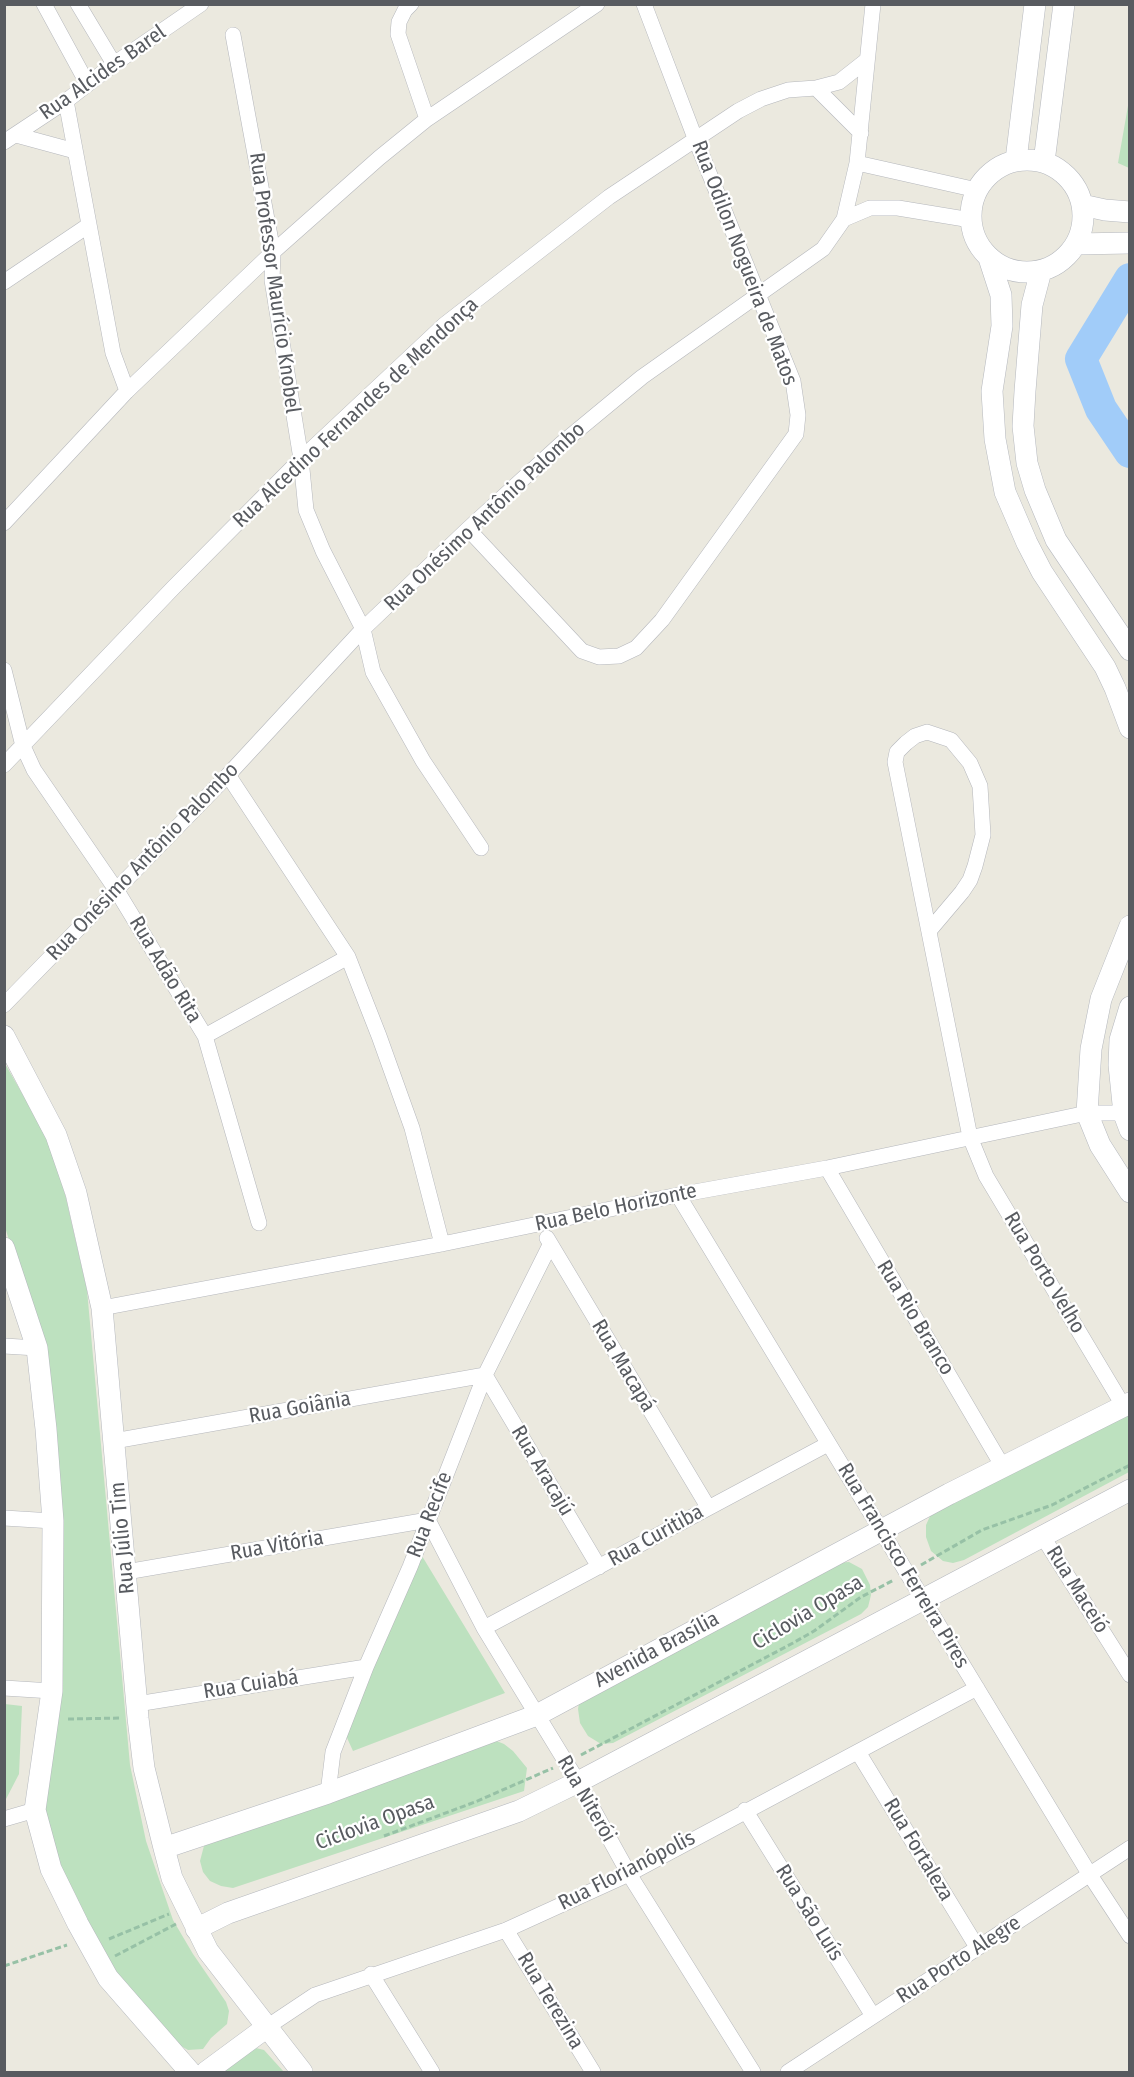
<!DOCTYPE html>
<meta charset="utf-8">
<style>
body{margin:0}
#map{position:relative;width:1134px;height:2077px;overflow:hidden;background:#ebe9df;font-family:"Fira Sans Condensed",sans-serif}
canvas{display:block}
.frame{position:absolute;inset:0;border:6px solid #585b60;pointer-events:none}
</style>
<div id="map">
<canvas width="1134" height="2077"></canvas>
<div class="frame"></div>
</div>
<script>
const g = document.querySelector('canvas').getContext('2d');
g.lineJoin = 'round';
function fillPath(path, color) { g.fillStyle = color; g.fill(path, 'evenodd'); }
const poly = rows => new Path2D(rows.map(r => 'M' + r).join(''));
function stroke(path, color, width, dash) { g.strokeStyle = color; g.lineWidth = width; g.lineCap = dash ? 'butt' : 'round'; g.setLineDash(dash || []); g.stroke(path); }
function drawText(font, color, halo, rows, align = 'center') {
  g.font = font + ' "Fira Sans Condensed",sans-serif'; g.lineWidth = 4.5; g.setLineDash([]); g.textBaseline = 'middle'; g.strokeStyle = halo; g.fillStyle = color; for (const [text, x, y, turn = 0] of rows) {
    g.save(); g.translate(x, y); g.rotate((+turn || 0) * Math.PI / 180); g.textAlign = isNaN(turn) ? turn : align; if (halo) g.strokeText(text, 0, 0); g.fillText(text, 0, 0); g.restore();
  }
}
const green = poly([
 [1129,100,1129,168,1118,163],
 [4,1062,46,1135,65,1194,87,1290,130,1765,146,1841,173,1920,193,1954,226,2002,229,2011,227,2024,211,2038,203,2049,188,2050,174,2042,115,1974,55,1866,41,1808,48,1719,40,1343,5,1227],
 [1129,1407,1129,1472,964,1560,953,1563,943,1561,931,1551,926,1537,926,1525,931,1514],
 [422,1556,505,1693,353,1751,343,1729],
 [849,1562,862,1569,870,1585,871,1595,868,1607,861,1614,613,1743,601,1744,588,1736,580,1723,578,1709,580,1697,835,1563],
 [5,1704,22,1706,19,1774,5,1801],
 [494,1740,504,1744,513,1751,527,1768,524,1791,233,1888,221,1886,210,1881,203,1872,200,1861,205,1842],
 [248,2046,264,2050,284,2072,214,2072]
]);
const river = poly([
 [1130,279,1081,359,1101,409,1130,452]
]);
const path = poly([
 [921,1565,982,1530,1052,1505,1130,1465],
 [68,1719,121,1718],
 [581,1755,793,1643,814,1631,861,1597,894,1580],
 [384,1836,475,1802,553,1768],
 [109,1939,169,1914],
 [115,1956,176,1924],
 [4,1966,67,1945]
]);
const street = poly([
 [44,4,87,83],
 [78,4,114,64],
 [411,4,405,10,399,22,398,34,427,119],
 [233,35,273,252,272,280,301,459,306,510,323,551,363,629,373,672,423,761,481,848],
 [816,88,839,82,867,60],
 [66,101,113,353,127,391],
 [16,135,75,151],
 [4,142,66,101,114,64,201,4],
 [857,163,977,190],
 [844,219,870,208,898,208,971,220],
 [4,282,89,225],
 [4,523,127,391,273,252,379,158,427,119,597,4],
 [468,529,582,651,599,657,619,656,636,648,662,620,796,434,798,415,793,381,695,138,644,4],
 [4,670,23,746,34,770,117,891,205,1036,259,1223],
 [4,765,173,588,301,459,444,325,609,197,738,111,761,99,788,90,816,88,861,133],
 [228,775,348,957,379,1036,412,1128,442,1244],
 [929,931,962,892,970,880,975,866,983,835,980,786,970,763,951,740,927,732,915,736,906,743,897,752,895,762,970,1137,986,1176,1124,1407],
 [4,1005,228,775,363,629,468,529,561,444,642,377,823,249,844,219,857,163,873,4],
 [205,1036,348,957],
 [827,1168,1003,1467],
 [678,1195,1090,1875,1130,1936],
 [547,1238,708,1507],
 [102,1308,442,1244,678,1195,827,1168,1087,1113,1130,1113],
 [4,1346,37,1348],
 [114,1441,485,1375,599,1567],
 [4,1518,53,1521],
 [1043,1537,1130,1675],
 [126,1572,428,1520,484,1628,578,1782,629,1874,753,2072],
 [484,1628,828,1444],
 [4,1688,52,1691],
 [137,1704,366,1667],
 [858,1752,977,1947],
 [328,1793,333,1752,366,1667,410,1567,485,1375,550,1245],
 [745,1810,873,2016],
 [4,1819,35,1810],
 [506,1930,593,2072],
 [371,1974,432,2072],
 [267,2027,315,1995,506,1930,629,1874,977,1688],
 [788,2072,1130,1848]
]);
const secondary = poly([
 '971 216a56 56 0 1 1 112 0a56 56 0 1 1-112 0Z',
 [1016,160,1035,4],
 [1044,162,1064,4],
 [1082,205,1105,210,1130,212],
 [1076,244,1130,243],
 [989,258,1001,295,1002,326,992,391,995,439,1005,492,1027,543,1042,572,1105,667,1115,688,1130,728],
 [1041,271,1032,305,1025,391,1023,426,1027,463,1035,490,1056,540,1130,650],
 [1130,926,1101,999,1091,1049,1087,1113,1100,1145,1130,1192],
 [1130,1007,1120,1040,1119,1065,1124,1114,1130,1130],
 [4,1036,56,1135,76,1193,102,1308,138,1718,144,1768,164,1848,172,1878,208,1951,302,2072],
 [4,1248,37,1348,46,1429,53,1521,52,1691,35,1810,51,1869,78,1924,108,1978,190,2072],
 [164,1848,328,1793,537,1715,949,1494,1130,1403],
 [196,1929,228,1913,519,1811,578,1782,1130,1490],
 [206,2072,267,2027]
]);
const streetNames = [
 ["Rua Alcides Barel",103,73,-35],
 ["Rua Odilon Nogueira de Matos",744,263,69],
 ["Rua Professor Maurício Knobel",274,283,82],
 ["Rua Alcedino Fernandes de Mendonça",356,413,-43],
 ["Rua Onésimo Antônio Palombo",485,517,-43],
 ["Rua Onésimo Antônio Palombo",143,862,-46],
 ["Rua Adão Rita",165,970,59],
 ["Rua Belo Horizonte",616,1208,-12],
 ["Rua Porto Velho",1044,1273,59],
 ["Rua Rio Branco",915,1318,59],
 ["Rua Macapá",623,1366,59],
 ["Rua Goiânia",300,1408,-10],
 ["Rua Aracajú",542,1471,59],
 ["Rua Recife",430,1515,-69],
 ["Rua Curitiba",656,1536,-29],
 ["Rua Júlio Tim",123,1538,-95],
 ["Rua Vitória",277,1546,-10],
 ["Rua Francisco Ferreira Pires",903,1566,59],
 ["Rua Maceió",1077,1590,58],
 ["Ciclovia Opasa",808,1613,-31],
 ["Avenida Brasília",657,1650,-28],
 ["Rua Cuiabá",251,1685,-9],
 ["Rua Niterói",586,1799,60],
 ["Ciclovia Opasa",375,1823,-20],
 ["Rua Fortaleza",918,1850,59],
 ["Rua Florianópolis",627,1871,-27],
 ["Rua São Luís",809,1913,58],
 ["Rua Porto Alegre",959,1960,-33],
 ["Rua Terezina",550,2001,59]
];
fillPath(green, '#bde1bf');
stroke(river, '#a1ccf9', 32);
stroke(street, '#b5b7bc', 16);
stroke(secondary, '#b5b8be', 22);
stroke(path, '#97c1a6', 3, [6, 3]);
stroke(street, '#fff', 15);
stroke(secondary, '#fff', 21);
drawText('21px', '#585b60', '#fff', streetNames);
</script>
